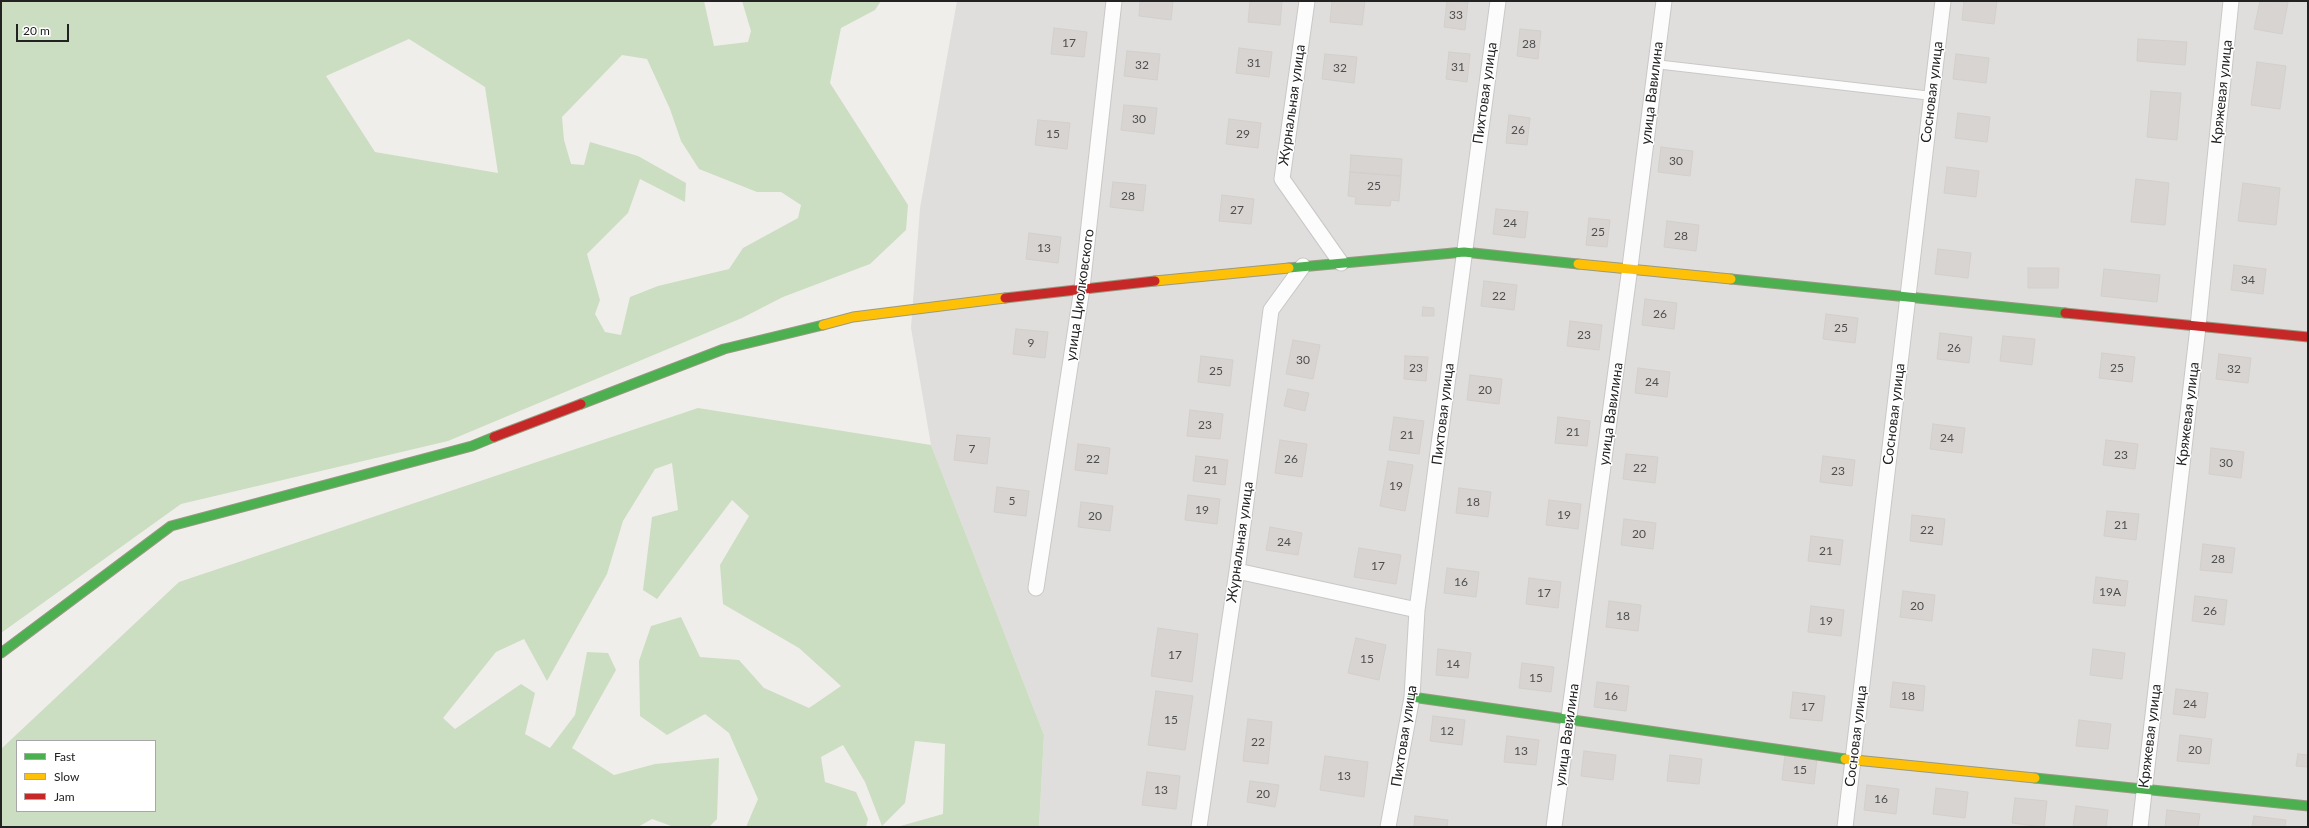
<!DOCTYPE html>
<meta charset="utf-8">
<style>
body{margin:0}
#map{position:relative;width:2309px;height:828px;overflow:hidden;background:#f0eeeb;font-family:Lato,sans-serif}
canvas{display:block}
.frame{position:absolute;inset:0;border:2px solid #222;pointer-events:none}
.legend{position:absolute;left:16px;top:740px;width:140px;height:72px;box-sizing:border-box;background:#fff;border:1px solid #a7a7a7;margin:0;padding:5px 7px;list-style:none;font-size:12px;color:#222}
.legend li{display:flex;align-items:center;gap:8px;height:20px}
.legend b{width:20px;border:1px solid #a7a7a7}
.scale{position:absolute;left:16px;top:24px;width:53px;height:18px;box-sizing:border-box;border:2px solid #222;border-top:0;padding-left:5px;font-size:12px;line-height:14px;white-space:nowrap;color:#222;-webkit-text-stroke:3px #fff;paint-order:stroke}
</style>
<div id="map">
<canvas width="2309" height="828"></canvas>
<div class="frame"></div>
<ul class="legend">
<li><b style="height:5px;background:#4caf50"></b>Fast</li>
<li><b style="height:5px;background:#ffc107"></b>Slow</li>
<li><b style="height:5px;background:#c62828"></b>Jam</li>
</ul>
<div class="scale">20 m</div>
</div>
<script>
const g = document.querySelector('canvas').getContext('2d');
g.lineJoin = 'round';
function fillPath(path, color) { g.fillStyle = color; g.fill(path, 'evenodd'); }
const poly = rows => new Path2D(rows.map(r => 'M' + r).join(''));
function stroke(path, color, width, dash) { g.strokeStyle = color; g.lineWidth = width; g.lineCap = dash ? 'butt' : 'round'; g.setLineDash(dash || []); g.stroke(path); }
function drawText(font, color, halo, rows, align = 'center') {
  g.font = font + ' Lato,sans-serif'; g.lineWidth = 3; g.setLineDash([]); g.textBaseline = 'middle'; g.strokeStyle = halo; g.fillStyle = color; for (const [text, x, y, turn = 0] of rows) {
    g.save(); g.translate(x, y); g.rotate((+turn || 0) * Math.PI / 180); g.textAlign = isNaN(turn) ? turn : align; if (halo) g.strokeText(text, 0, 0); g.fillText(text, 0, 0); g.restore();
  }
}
const residential = poly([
 [957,1,2308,1,2308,827,1039,827,1044,735,931,445,911,328,920,208]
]);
const forest = poly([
 [1,1,704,1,714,46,748,42,751,31,742,1,881,1,875,10,841,28,830,83,908,205,906,230,870,264,783,297,742,318,448,441,181,504,1,633],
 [409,39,485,87,498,173,375,152,326,76],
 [622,55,647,59,670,109,681,141,699,169,757,192,781,192,801,205,798,218,743,248,729,269,658,286,630,297,621,335,605,332,595,314,600,300,587,254,628,213,640,179,685,202,686,183,638,156,590,142,584,165,571,164,564,140,562,117],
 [698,408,931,445,1044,735,1039,827,897,827,943,814,945,744,915,741,905,803,882,826,865,782,843,745,821,757,825,782,856,792,868,819,866,827,746,827,758,799,729,733,705,714,667,735,640,716,639,661,651,626,681,617,700,657,739,660,764,688,809,708,841,686,799,648,723,604,720,565,749,516,732,500,657,599,643,590,652,517,678,510,672,463,655,469,623,521,607,574,547,681,524,639,496,652,443,718,455,729,521,684,535,693,525,734,550,748,575,715,587,652,608,653,616,670,572,748,614,775,655,764,719,758,717,819,709,827,674,827,652,819,638,827,1,827,1,749,179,582],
 [17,741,155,741,155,811,17,811]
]);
const building = poly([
 [1140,1,1173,1,1171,20,1139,16,1140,1],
 [1250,1,1282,1,1280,25,1248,22,1250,1],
 [1332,1,1365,1,1362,25,1330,22,1332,1],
 [1447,1,1468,2,1465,30,1444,27,1447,1],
 [1964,1,1997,1,1994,24,1962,20,1964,1],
 [2260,1,2288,2,2282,34,2254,29,2260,1],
 [1054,28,1087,32,1084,57,1051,54,1054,28],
 [1520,29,1541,31,1538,59,1517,56,1520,29],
 [2138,39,2187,42,2185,65,2137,61,2138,39],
 [1239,48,1272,52,1269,77,1236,73,1239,48],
 [1127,51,1160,54,1157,80,1124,76,1127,51],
 [1449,52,1470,54,1467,82,1446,79,1449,52],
 [1325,54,1357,57,1354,83,1322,79,1325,54],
 [1956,54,1989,58,1986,83,1953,79,1956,54],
 [2257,62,2286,66,2280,109,2251,105,2257,62],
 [2151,91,2181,93,2177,140,2147,137,2151,91],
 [1124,105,1157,108,1154,134,1121,130,1124,105],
 [1958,113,1990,117,1987,142,1955,138,1958,113],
 [1509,115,1530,118,1527,145,1506,143,1509,115],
 [1229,119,1261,123,1258,148,1226,144,1229,119],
 [1038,120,1070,123,1067,149,1035,145,1038,120],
 [1661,147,1693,151,1690,176,1658,172,1661,147],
 [1351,155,1402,159,1401,176,1350,172,1351,155],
 [1947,167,1979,171,1976,197,1944,193,1947,167],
 [1350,172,1401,176,1399,201,1391,200,1390,206,1355,204,1356,197,1348,196,1350,172],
 [2136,179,2169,183,2165,225,2131,222,2136,179],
 [1113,182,1146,185,1143,211,1110,207,1113,182],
 [2243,183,2280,188,2276,225,2238,221,2243,183],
 [1222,195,1254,199,1251,224,1219,221,1222,195],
 [1496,209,1528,212,1525,238,1493,234,1496,209],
 [1589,218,1610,220,1607,247,1586,245,1589,218],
 [1667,221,1699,225,1696,251,1664,247,1667,221],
 [1029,233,1061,237,1058,263,1026,259,1029,233],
 [1938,249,1971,253,1968,278,1935,274,1938,249],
 [2234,265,2266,269,2263,294,2231,290,2234,265],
 [2028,268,2059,268,2058,288,2028,288,2028,268],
 [2104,269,2160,275,2157,302,2101,296,2104,269],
 [1484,281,1517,285,1514,310,1481,306,1484,281],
 [1645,299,1677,303,1674,329,1642,325,1645,299],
 [1423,307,1434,308,1434,316,1422,316,1423,307],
 [1826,314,1858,318,1855,343,1823,339,1826,314],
 [1570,321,1602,325,1599,350,1567,346,1570,321],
 [1016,329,1048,332,1045,358,1013,354,1016,329],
 [1940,333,1972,337,1969,363,1937,359,1940,333],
 [2003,336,2035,339,2032,365,2000,361,2003,336],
 [1293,340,1320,345,1313,379,1286,374,1293,340],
 [2102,353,2135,357,2132,382,2099,378,2102,353],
 [2219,354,2251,358,2248,383,2216,379,2219,354],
 [1201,356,1233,360,1230,386,1198,382,1201,356],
 [1405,356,1428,357,1426,381,1404,379,1405,356],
 [1638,368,1670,372,1667,397,1635,393,1638,368],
 [1470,375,1502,379,1499,404,1467,400,1470,375],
 [1288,389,1309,393,1305,411,1284,406,1288,389],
 [1190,410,1223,414,1220,439,1187,436,1190,410],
 [1394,417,1424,421,1419,454,1389,450,1394,417],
 [1558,417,1590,421,1587,446,1555,443,1558,417],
 [1933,424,1965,428,1962,453,1930,449,1933,424],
 [957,435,990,438,987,464,954,460,957,435],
 [1280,440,1307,444,1302,477,1275,473,1280,440],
 [2106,440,2138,444,2135,469,2103,465,2106,440],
 [1078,444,1110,448,1107,474,1075,470,1078,444],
 [2211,448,2244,452,2241,478,2209,474,2211,448],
 [1626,454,1658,457,1655,483,1623,479,1626,454],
 [1196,456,1228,460,1225,485,1193,481,1196,456],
 [1823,456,1855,460,1852,486,1820,482,1823,456],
 [1388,461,1413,465,1405,511,1380,506,1388,461],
 [997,487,1029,491,1026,516,994,512,997,487],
 [1459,488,1491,492,1488,517,1456,513,1459,488],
 [1188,495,1220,499,1217,524,1185,520,1188,495],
 [1549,500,1581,504,1578,529,1546,525,1549,500],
 [1081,502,1113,506,1110,531,1078,527,1081,502],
 [2107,511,2139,514,2136,540,2104,536,2107,511],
 [1912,515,1945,519,1942,545,1910,541,1912,515],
 [1624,519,1656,523,1653,549,1621,545,1624,519],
 [1270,527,1302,533,1298,555,1266,550,1270,527],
 [1811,536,1843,540,1840,565,1808,561,1811,536],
 [2203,544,2235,548,2232,573,2200,570,2203,544],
 [1359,548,1401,555,1396,584,1354,577,1359,548],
 [1447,568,1479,572,1476,597,1444,593,1447,568],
 [2096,577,2128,581,2125,606,2093,603,2096,577],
 [1529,578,1561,582,1558,608,1526,604,1529,578],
 [1903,591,1935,595,1932,621,1900,617,1903,591],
 [2195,596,2227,600,2224,625,2192,621,2195,596],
 [1609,601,1641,605,1638,631,1606,627,1609,601],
 [1811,606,1844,610,1841,636,1808,632,1811,606],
 [1158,628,1198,634,1192,682,1151,676,1158,628],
 [1356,638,1386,645,1379,680,1348,673,1356,638],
 [1438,649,1471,653,1468,678,1436,675,1438,649],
 [2093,649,2125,653,2122,679,2090,675,2093,649],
 [1522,663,1554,667,1551,692,1519,688,1522,663],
 [1597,682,1629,686,1626,711,1594,707,1597,682],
 [1893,682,1925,686,1923,711,1890,707,1893,682],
 [2176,689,2208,693,2205,718,2173,714,2176,689],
 [1156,691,1193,696,1185,750,1148,745,1156,691],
 [1793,692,1825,696,1822,721,1790,718,1793,692],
 [1433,716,1465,720,1462,745,1430,741,1433,716],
 [1248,719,1272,722,1268,764,1243,761,1248,719],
 [2079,720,2111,724,2108,749,2076,746,2079,720],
 [2180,735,2212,739,2209,764,2177,761,2180,735],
 [1507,736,1539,740,1536,765,1504,762,1507,736],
 [1584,751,1616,755,1613,780,1581,776,1584,751],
 [2298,754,2308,755,2308,767,2296,766,2298,754],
 [1670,755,1702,759,1699,784,1667,781,1670,755],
 [1785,755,1817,759,1814,784,1782,780,1785,755],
 [1325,756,1368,762,1364,797,1320,790,1325,756],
 [1147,772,1180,776,1176,809,1142,805,1147,772],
 [1250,781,1279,785,1275,807,1247,802,1250,781],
 [1867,785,1899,789,1896,814,1864,810,1867,785],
 [1936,788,1968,792,1965,818,1933,814,1936,788],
 [2015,798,2047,801,2044,827,2012,823,2015,798],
 [2076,806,2108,810,2106,827,2073,827,2076,806],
 [2167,810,2200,814,2198,827,2165,827,2167,810],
 [1415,816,1448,820,1447,827,1414,827,1415,816],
 [2254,816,2286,820,2285,827,2252,827,2254,816]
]);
const lane = poly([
 [1655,64,1932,96]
]);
const street = poly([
 [1307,1,1282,179,1341,263],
 [1237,571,1417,610],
 [1036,588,1082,288,1114,1],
 [1199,827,1237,571,1271,310,1303,266],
 [1388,827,1412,697,1417,610,1498,1],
 [1554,827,1630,267,1664,1],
 [1845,827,1943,1],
 [2140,827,2198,327,2231,1]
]);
const fast = poly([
 [1289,268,1464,252,1578,264],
 [1731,279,2065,313],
 [581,404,724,349,823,325],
 [1,653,171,526,472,446,494,437],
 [1412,697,1845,759],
 [2035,778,2308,806]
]);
const slow = poly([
 [1578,264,1731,279],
 [1155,281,1289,268],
 [823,325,853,317,1005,298],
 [1845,759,2035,778]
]);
const jam = poly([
 [1005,298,1155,281],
 [2065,313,2308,337],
 [494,437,581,404]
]);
const numberNames = [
 ["33",1456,15],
 ["17",1069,43],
 ["28",1529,44],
 ["31",1254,63],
 ["32",1142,65],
 ["31",1458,67],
 ["32",1340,68],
 ["30",1139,119],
 ["26",1518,130],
 ["15",1053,134],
 ["29",1243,134],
 ["30",1676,161],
 ["25",1374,186],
 ["28",1128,196],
 ["27",1237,210],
 ["24",1510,223],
 ["25",1598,232],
 ["28",1681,236],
 ["13",1044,248],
 ["34",2248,280],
 ["22",1499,296],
 ["26",1660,314],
 ["25",1841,328],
 ["23",1584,335],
 ["9",1031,343],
 ["26",1954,348],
 ["30",1303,360],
 ["23",1416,368],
 ["25",2117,368],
 ["32",2234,369],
 ["25",1216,371],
 ["24",1652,382],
 ["20",1485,390],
 ["23",1205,425],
 ["21",1573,432],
 ["21",1407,435],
 ["24",1947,438],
 ["7",972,449],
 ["23",2121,455],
 ["22",1093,459],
 ["26",1291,459],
 ["30",2226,463],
 ["22",1640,468],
 ["21",1211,470],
 ["23",1838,471],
 ["19",1396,486],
 ["5",1012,501],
 ["18",1473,502],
 ["19",1202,510],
 ["19",1564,515],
 ["20",1095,516],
 ["21",2121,525],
 ["22",1927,530],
 ["20",1639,534],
 ["24",1284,542],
 ["21",1826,551],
 ["28",2218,559],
 ["17",1378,566],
 ["16",1461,582],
 ["19А",2110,592],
 ["17",1544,593],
 ["20",1917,606],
 ["26",2210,611],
 ["18",1623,616],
 ["19",1826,621],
 ["17",1175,655],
 ["15",1367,659],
 ["14",1453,664],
 ["15",1536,678],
 ["16",1611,696],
 ["18",1908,696],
 ["24",2190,704],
 ["17",1808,707],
 ["15",1171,720],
 ["12",1447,731],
 ["22",1258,742],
 ["20",2195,750],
 ["13",1521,751],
 ["15",1800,770],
 ["13",1344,776],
 ["13",1161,790],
 ["20",1263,794],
 ["16",1881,799]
];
const streetNames = [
 ["Сосновая улица",1932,92,-83],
 ["Кряжевая улица",2222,92,-84],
 ["Пихтовая улица",1485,93,-82],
 ["улица Вавилина",1652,93,-83],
 ["Журнальная улица",1292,105,-82],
 ["улица Циолковского",1080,295,-82],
 ["Пихтовая улица",1443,414,-83],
 ["улица Вавилина",1611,414,-82],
 ["Сосновая улица",1894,414,-83],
 ["Кряжевая улица",2188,414,-83],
 ["Журнальная улица",1240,542,-82],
 ["улица Вавилина",1567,735,-82],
 ["Пихтовая улица",1404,736,-81],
 ["Сосновая улица",1856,736,-83],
 ["Кряжевая улица",2150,736,-83]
];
fillPath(residential, '#dfdedc');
fillPath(forest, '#cbdec1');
fillPath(building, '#d7d4d2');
stroke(building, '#d3d0cc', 1);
stroke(lane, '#c9c8c7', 10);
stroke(street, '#c9c8c7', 17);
stroke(fast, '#999a82', 11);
stroke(slow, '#999a82', 11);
stroke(jam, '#999a82', 11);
stroke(lane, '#fdfcfc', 8);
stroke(street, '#fdfcfc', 15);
stroke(fast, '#4caf50', 9);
stroke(slow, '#ffc107', 9);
stroke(jam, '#c62828', 9);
drawText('12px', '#4f4e4e', null, numberNames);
drawText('14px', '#222', '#fff', streetNames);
</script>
